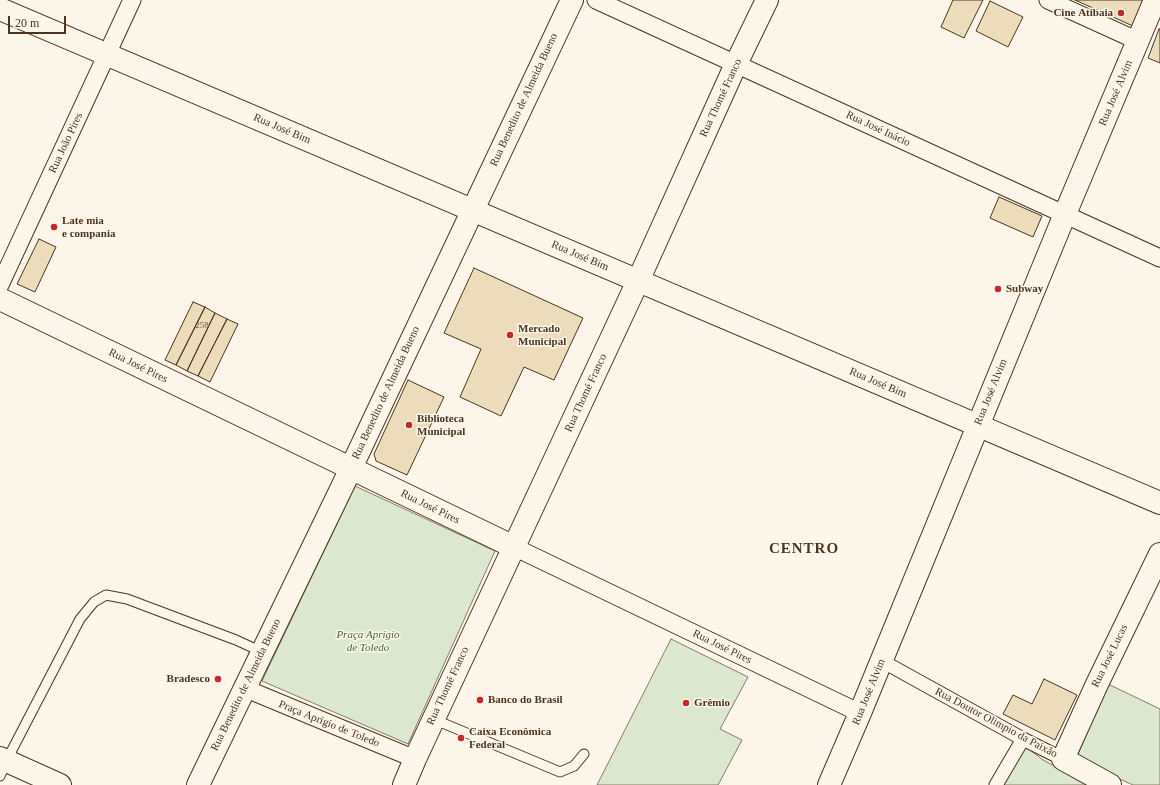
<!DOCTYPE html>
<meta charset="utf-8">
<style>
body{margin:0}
#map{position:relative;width:1160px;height:785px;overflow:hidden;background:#fbf6e9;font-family:Georgia,serif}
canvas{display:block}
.scale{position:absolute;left:8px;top:16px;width:58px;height:18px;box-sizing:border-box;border:2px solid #4a3520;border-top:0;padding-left:5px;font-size:12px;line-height:14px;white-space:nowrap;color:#4a3520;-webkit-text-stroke:3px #fbf6e9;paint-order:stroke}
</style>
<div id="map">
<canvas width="1160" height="785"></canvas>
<div class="scale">20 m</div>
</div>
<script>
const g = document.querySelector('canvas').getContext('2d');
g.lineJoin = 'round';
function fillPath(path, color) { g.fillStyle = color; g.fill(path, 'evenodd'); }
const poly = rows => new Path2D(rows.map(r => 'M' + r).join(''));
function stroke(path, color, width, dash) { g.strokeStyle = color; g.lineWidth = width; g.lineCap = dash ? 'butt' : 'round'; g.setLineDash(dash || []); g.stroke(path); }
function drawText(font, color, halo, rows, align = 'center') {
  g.font = font + ' Georgia,serif'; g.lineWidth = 3; g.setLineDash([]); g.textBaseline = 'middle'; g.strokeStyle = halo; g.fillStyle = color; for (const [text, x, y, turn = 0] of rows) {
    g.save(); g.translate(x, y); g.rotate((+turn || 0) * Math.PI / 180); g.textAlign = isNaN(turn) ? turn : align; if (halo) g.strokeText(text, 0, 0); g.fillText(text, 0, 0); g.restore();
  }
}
const green = poly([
 [355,486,495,551,408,744,262,681,355,486],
 [671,639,748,677,720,729,742,740,718,785,597,785,671,639],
 [1108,684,1160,709,1160,785,1133,785,1076,759,1108,684],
 [1025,746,1043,760,1091,785,1001,785,1025,746]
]);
const building = poly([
 [953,0,983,0,964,38,941,27,953,0],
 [1075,0,1144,0,1133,26,1075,0],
 [990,1,1023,17,1008,47,976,31,990,1],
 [1159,29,1160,29,1160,63,1148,58,1159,29],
 [999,197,1042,216,1033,237,990,218,999,197],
 [39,239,56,247,35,292,17,284,39,239],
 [474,268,583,318,554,380,524,367,501,416,460,397,481,349,444,333,474,268],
 [193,302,205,307,176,365,165,360,193,302],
 [205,307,215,313,187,371,176,365,205,307],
 [215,313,227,319,198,376,187,371,215,313],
 [227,319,238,324,210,382,198,376,227,319],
 [408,380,444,397,407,475,376,461,374,454,408,380],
 [1044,679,1077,695,1055,740,1003,714,1013,695,1032,704,1044,679]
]);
const service = poly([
 [433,719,560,772,574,766,584,754],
 [0,776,12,750,80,619,94,602,106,595,127,599,236,640,262,652]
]);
const pedestrian = poly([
 [882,661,1023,739,1063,759],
 [996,785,1023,739]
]);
const minor = poly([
 [596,0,1160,258],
 [1048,0,1138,41],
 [0,285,132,0],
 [514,547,860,713],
 [244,688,415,759]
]);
const tertiary = poly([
 [0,9,1160,503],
 [0,299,514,547],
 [198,785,343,485,572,0],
 [404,785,415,759,638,281,736,64,767,0]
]);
const secondary = poly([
 [0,758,60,785],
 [829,785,860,713,1065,214,1155,0],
 [1110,785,1063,759,1097,684,1160,554]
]);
const markers = [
 [1121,13,4,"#c62828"],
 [54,227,4,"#c62828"],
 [998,289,4,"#c62828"],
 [510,335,4,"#c62828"],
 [409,425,4,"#c62828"],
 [218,679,4,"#c62828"],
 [480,700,4,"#c62828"],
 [686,703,4,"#c62828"],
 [461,738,4,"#c62828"]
];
const numberNames = [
 ["258",202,326]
];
const poiNames = [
 ["Cine Atibaia",1113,13,"right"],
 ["Late mia",62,221],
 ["e compania",62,234],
 ["Subway",1006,289],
 ["Mercado",518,329],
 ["Municipal",518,342],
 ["Biblioteca",417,419],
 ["Municipal",417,432],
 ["Bradesco",210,679,"right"],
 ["Banco do Brasil",488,700],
 ["Grêmio",694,703],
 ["Caixa Econômica",469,732],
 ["Federal",469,745]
];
const streetNames = [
 ["Rua José Alvim",1116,93,-67],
 ["Rua Thomé Franco",721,98,-65],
 ["Rua Benedito de Almeida Bueno",524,100,-65],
 ["Rua José Bim",282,129,23],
 ["Rua José Inácio",878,129,25],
 ["Rua João Pires",66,143,-65],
 ["Rua José Bim",580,256,23],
 ["Rua José Pires",138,366,26],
 ["Rua José Bim",878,383,23],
 ["Rua José Alvim",991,392,-68],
 ["Rua Benedito de Almeida Bueno",386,393,-65],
 ["Rua Thomé Franco",586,393,-65],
 ["Rua José Pires",430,507,26],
 ["Rua José Pires",722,647,26],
 ["Rua José Lucas",1110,656,-64],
 ["Rua Benedito de Almeida Bueno",246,685,-64],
 ["Rua Thomé Franco",448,686,-65],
 ["Rua José Alvim",869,692,-68],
 ["Rua Doutor Olimpio da Paixão",996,723,28],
 ["Praça Aprigio de Toledo",329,724,22]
];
const parkNames = [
 ["Praça Aprígio",368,635],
 ["de Toledo",368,648]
];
const districtNames = [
 ["CENTRO",804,549]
];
fillPath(green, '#dce7d0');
stroke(green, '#887966', 1);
fillPath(building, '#ecdcbc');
stroke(building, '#4a3520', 1);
stroke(service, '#4a3520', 11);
stroke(pedestrian, '#4a3520', 15);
stroke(minor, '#4a3520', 19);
stroke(tertiary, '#4a3520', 24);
stroke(secondary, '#4a3520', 24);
stroke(service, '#fbf6e9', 9);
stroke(pedestrian, '#fbf6e9', 13);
stroke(minor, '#fbf6e9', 17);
stroke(tertiary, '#fbf6e9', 22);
stroke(secondary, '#fbf6e9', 22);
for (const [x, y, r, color] of markers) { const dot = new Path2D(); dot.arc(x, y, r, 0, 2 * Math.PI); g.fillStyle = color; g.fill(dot); stroke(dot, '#fbf6e9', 1.5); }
drawText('9px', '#725f47', null, numberNames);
drawText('bold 11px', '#4a3520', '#fbf6e9', poiNames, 'left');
drawText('11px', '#4a3520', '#fbf6e9', streetNames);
drawText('italic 11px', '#436837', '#fbf6e9', parkNames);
g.letterSpacing = '1px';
drawText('bold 15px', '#4a3520', '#fbf6e9', districtNames);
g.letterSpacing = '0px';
</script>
